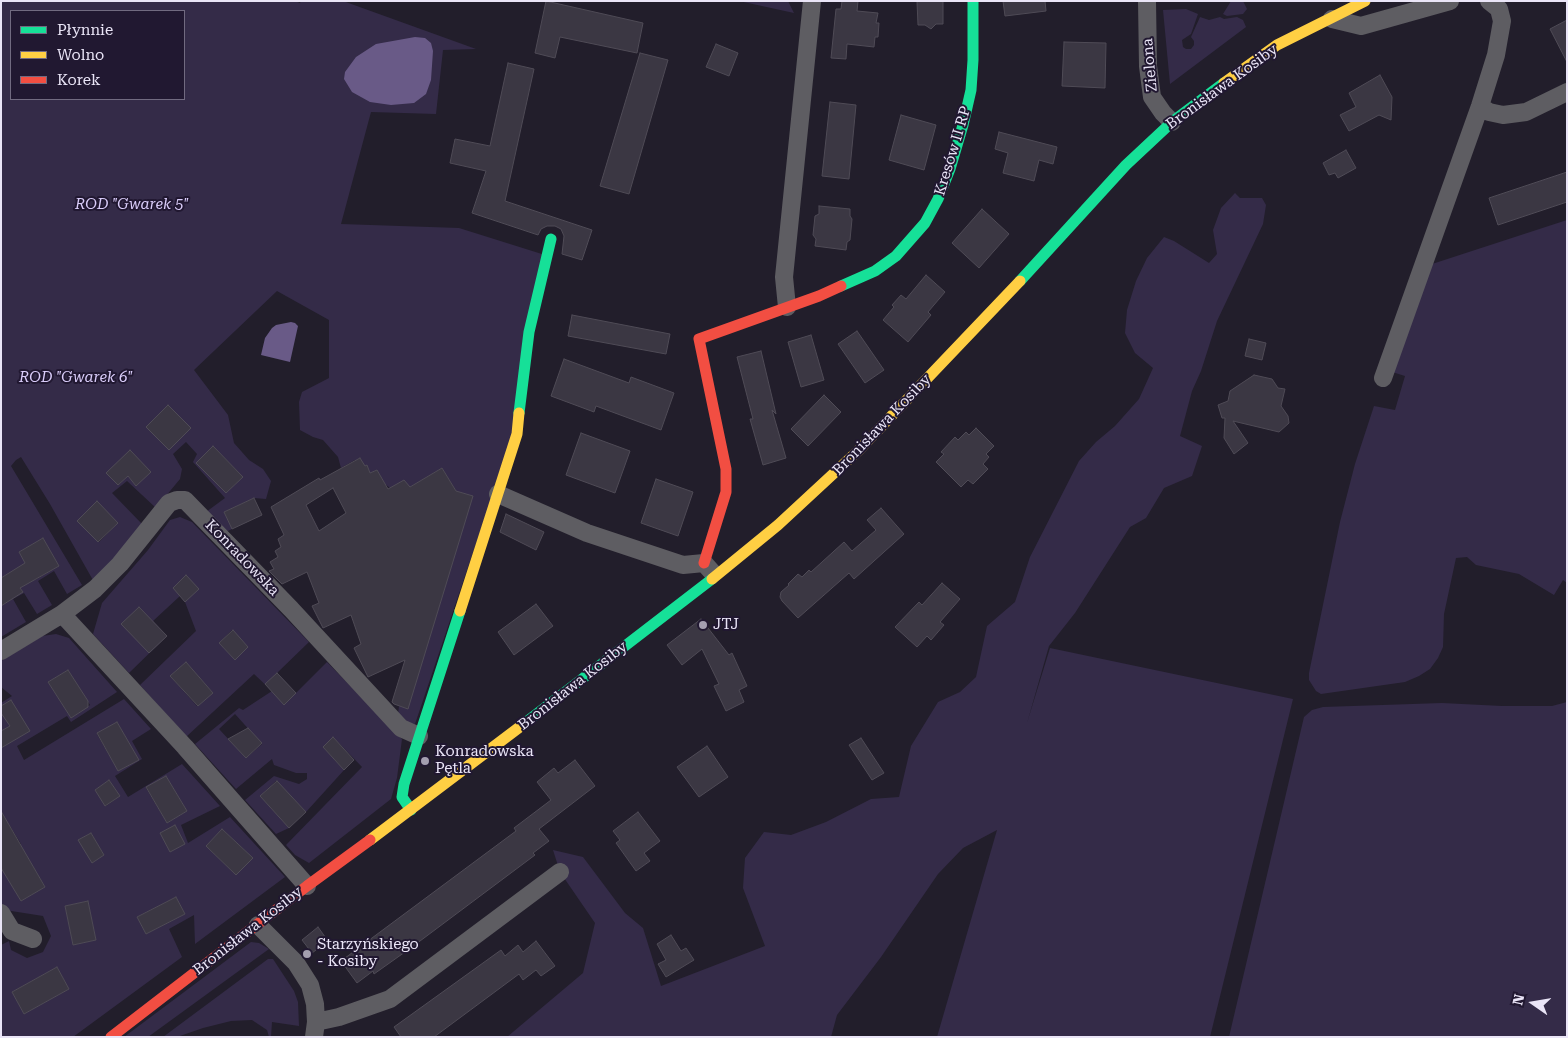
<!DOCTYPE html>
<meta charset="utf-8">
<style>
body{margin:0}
#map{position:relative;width:1568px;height:1038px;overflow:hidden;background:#221e2b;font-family:"Roboto Serif",serif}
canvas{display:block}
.frame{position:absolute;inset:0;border:2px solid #eae5f7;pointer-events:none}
.legend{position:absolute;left:10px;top:10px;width:175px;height:90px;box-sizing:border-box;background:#211831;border:1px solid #716a80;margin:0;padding:6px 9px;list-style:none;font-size:15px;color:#eae5f7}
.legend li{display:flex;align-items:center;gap:10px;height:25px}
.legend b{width:25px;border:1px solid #716a80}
.north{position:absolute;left:1508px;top:978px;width:50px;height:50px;-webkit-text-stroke:4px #211831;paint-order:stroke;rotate:283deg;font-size:14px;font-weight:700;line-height:20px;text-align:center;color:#eae5f7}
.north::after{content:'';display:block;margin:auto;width:18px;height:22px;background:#eae5f7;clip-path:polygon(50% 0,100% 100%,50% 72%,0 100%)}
</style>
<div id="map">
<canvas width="1568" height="1038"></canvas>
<div class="frame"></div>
<ul class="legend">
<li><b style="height:6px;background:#16e098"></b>Płynnie</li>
<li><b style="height:6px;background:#ffcf43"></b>Wolno</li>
<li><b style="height:6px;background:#f24e42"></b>Korek</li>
</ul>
<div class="north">N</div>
</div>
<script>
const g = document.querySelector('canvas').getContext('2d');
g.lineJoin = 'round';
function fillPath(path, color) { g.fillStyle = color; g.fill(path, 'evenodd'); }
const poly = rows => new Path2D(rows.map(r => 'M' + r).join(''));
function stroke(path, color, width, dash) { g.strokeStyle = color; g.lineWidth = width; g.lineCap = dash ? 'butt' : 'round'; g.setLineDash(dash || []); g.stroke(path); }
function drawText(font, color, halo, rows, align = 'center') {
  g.font = font + ' "Roboto Serif",serif'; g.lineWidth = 4; g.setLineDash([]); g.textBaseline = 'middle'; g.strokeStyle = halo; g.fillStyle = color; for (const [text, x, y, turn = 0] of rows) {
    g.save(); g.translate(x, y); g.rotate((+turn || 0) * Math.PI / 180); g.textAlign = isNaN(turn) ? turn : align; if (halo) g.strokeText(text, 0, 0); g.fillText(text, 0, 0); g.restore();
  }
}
const green = poly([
 [1,1,295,1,300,3,301,1,343,1,476,49,443,50,436,114,371,112,341,224,459,228,545,255,513,434,415,724,407,723,398,714,399,706,407,708,456,491,442,468,410,487,390,488,385,484,377,470,370,473,367,465,359,470,355,460,341,468,338,457,323,440,313,437,300,430,299,402,302,392,329,378,329,320,277,291,194,370,228,415,234,443,249,460,263,469,271,481,266,499,254,498,224,512,232,529,228,531,219,529,206,512,225,498,193,462,197,454,186,442,173,454,182,469,180,479,156,508,127,481,112,493,143,525,94,582,50,504,21,457,16,460,11,466,82,585,67,594,54,571,38,581,52,605,37,614,24,593,13,599,26,622,1,637,1,600,4,604,23,592,10,573,1,578],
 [11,11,184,11,184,99,11,99],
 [147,427,191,428,169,450],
 [213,446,243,477,226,493,196,463],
 [151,472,136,485,128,476,118,485,107,473],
 [97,502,118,523,99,542,98,542],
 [43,538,59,566,35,580,19,552],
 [739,1,788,1,794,13],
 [1231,1,1243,1,1247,9,1243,14,1227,16,1223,14],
 [1186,9,1198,14,1191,34,1182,40,1183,47,1186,49,1191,49,1194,45,1194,41,1191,37,1200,17,1209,20,1220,17,1224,19,1237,17,1243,20,1246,27,1170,84,1163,10],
 [1235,193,1240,198,1262,198,1266,205,1263,224,1217,321,1201,371,1192,391,1180,436,1202,446,1192,476,1164,488,1146,518,1130,527,1075,613,1049,646,1027,723,1050,648,1293,699,1210,1037,937,1037,997,830,963,848,938,874,881,957,837,1015,831,1037,507,1037,583,973,595,923,560,872,553,850,583,857,625,913,643,928,661,986,765,946,743,888,745,858,764,832,791,835,826,822,871,799,899,797,911,746,938,702,960,692,976,677,987,626,1015,602,1030,557,1079,461,1096,442,1115,426,1139,399,1153,368,1135,353,1125,333,1127,310,1136,281,1147,258,1164,237,1174,241,1209,263,1217,254,1213,230,1221,208],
 [1567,220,1567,583,1563,580,1554,595,1519,574,1476,565,1467,557,1456,558,1444,614,1443,647,1438,658,1430,669,1419,676,1405,682,1321,694,1316,691,1309,680,1309,673,1340,522,1355,464,1374,406,1395,410,1405,376,1389,371,1429,265],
 [180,517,192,522,309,642,277,673,296,693,327,662,402,739,397,778,391,799,309,863,295,855,286,845,362,767,333,737,323,747,343,769,345,769,306,812,276,781,260,796,289,828,276,834,245,800,274,776,299,784,307,779,307,773,296,773,274,765,272,759,236,789,195,744,239,708,243,710,272,691,254,674,186,737,140,685,196,631,185,602,180,596,153,621,167,636,129,673,93,634,102,603,148,550,170,520],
 [232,630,248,647,235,660,219,643],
 [186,662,213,693,197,706,170,676],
 [235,714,262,744,246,758,219,729],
 [56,634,69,638,117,692,71,722,67,716,17,746,24,760,124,699,151,729,132,741,142,759,115,776,128,797,182,764,220,806,181,825,188,843,230,817,285,877,195,944,194,915,169,929,182,957,73,1037,1,1037,1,945,9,941,11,950,27,958,43,952,51,936,43,916,5,910,1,904,1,856,21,844,8,823,1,827,1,703,12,696,1,687,1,661,42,636],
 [68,670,90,705,71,718,48,682],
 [117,722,138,760,118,771,97,734],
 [166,776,187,811,167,823,146,788],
 [109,780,120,796,106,806,95,790],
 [222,829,253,858,236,875,206,846],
 [91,833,104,855,93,862,79,840],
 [32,865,45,887,21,901,8,879],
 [176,897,185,914,146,934,137,917],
 [88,901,96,940,73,945,65,906],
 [57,967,69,989,24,1014,12,992],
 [1567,702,1567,1037,1229,1037,1304,717,1312,710,1323,707,1442,703,1502,706,1552,706],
 [251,942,259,943,269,949,148,1037,124,1037],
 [268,959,273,959,294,991,298,1002,299,1026,272,1022,271,1037,269,1037,267,1030,252,1020,231,1021,203,1028,177,1037,163,1037]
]);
const water = poly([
 [415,37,425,38,431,43,433,51,431,80,426,94,414,103,391,105,370,102,352,92,344,79,345,72,356,57,376,44],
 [291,322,295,323,298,326,290,362,261,355,265,338,272,328,276,325]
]);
const building = poly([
 [546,1,643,23,637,53,560,37,555,58,535,53,546,1],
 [842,1,858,1,857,11,878,13,876,23,879,23,878,37,875,37,874,47,847,44,846,59,831,58,836,9,841,9,842,1],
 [917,1,943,1,943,24,936,24,931,29,925,25,918,25,917,1],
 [1003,1,1045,1,1046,11,1005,16,1003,1],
 [1567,20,1567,62,1550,29,1567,20],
 [1064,42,1106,43,1105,88,1062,86,1064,42],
 [716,44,738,53,729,76,706,67,716,44],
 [640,53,668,60,629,194,600,186,640,53],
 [508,63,534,69,505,201,592,230,582,260,562,254,564,236,561,229,555,226,547,226,541,229,538,235,472,213,486,171,450,163,455,139,490,146,508,63],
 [1380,75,1392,97,1391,120,1379,115,1349,131,1340,115,1356,107,1349,93,1380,75],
 [830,102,856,105,849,179,822,176,830,102],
 [901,115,936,125,924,170,889,160,901,115],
 [999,132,1057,147,1053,164,1039,160,1034,181,1003,173,1008,153,995,149,999,132],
 [1346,150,1356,168,1338,178,1335,173,1329,175,1323,163,1346,150],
 [1567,172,1567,202,1498,225,1489,198,1567,172],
 [819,206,850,209,850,216,852,219,850,240,847,242,846,250,815,246,816,239,813,235,815,216,819,214,819,206],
 [982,209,1009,234,979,268,952,243,982,209],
 [926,275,945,292,928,312,931,315,908,342,883,320,894,307,892,305,901,295,906,299,926,275],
 [572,315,670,334,666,354,568,336,572,315],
 [857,331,884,370,865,383,838,344,857,331],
 [811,335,824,380,801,387,788,342,811,335],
 [1249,339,1266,343,1262,360,1245,356,1249,339],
 [761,351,776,414,772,410,786,458,763,465,750,419,753,419,737,357,761,351],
 [564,359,629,383,631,377,674,393,661,430,596,406,594,412,551,396,564,359],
 [1254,375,1272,379,1278,388,1285,389,1281,406,1288,416,1289,423,1279,432,1233,421,1248,443,1234,454,1224,438,1225,418,1222,418,1218,405,1228,401,1230,391,1254,375],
 [824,395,841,412,808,446,791,429,824,395],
 [168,405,191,428,169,450,146,427,168,405],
 [976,428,994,446,986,454,989,457,983,464,988,469,973,484,968,480,961,487,936,462,944,454,941,452,955,437,958,440,966,432,969,435,976,428],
 [581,433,630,451,615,493,566,475,581,433],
 [213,446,243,477,226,493,196,463,213,446],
 [130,450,151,472,136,486,128,476,118,485,106,473,130,450],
 [360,458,365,466,367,465,370,473,377,470,388,489,404,480,410,487,442,468,456,491,473,496,408,709,394,704,392,702,405,660,368,677,354,648,361,644,351,615,323,628,312,606,319,603,307,572,282,584,269,571,274,569,270,562,278,557,275,551,281,547,278,539,284,535,271,507,319,478,320,480,360,458],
 [333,488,346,513,319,531,306,505,333,488],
 [656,479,693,492,678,536,641,523,656,479],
 [254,498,262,515,232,529,224,512,254,498],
 [97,501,118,523,98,542,77,521,97,501],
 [881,508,904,534,854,579,849,573,798,618,782,601,780,597,781,592,789,585,788,584,798,574,802,577,809,570,811,572,844,542,852,551,876,530,867,520,881,508],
 [506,514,544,532,536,550,500,532,506,514],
 [43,538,59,566,20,588,23,592,1,606,1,578,25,563,19,552,43,538],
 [186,575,199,589,185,602,173,588,186,575],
 [942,583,960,599,940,622,944,625,931,640,927,636,917,647,895,627,919,602,922,605,942,583],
 [536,604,553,626,514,655,498,632,536,604],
 [139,607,167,636,149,653,121,624,139,607],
 [701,619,729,655,732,653,747,686,739,690,744,702,726,711,714,686,719,684,702,649,682,665,667,645,701,619],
 [233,630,248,647,235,660,219,643,233,630],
 [186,662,213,693,198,706,170,676,186,662],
 [68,670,88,701,88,707,71,718,48,682,68,670],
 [277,673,296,693,284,705,265,684,277,673],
 [11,700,30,731,1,748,1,731,10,726,1,713,1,706,11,700],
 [117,722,139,760,118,771,97,733,117,722],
 [248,728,262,743,246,758,228,739,248,728],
 [333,737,354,760,344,770,323,747,333,737],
 [861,738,884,773,872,780,849,745,861,738],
 [707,746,728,777,699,797,677,767,707,746],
 [575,760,595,786,539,829,549,841,533,853,535,855,412,947,374,974,373,971,357,983,341,961,516,831,514,828,551,800,537,782,554,768,558,773,575,760],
 [166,776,187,811,167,823,146,787,166,776],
 [109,780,120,796,105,806,95,790,109,780],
 [277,781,306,812,289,828,260,796,277,781],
 [1,811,45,887,21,901,1,868,1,811],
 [638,812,660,841,644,853,650,861,636,871,616,843,620,840,613,831,638,812],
 [175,825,185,844,170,852,160,833,175,825],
 [222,829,253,858,236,875,206,846,222,829],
 [91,833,104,855,92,863,78,840,91,833],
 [176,897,185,914,146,934,137,917,176,897],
 [88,901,96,940,73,945,65,906,88,901],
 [318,927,328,941,312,953,302,940,318,927],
 [671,935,681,951,686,948,694,960,666,977,658,964,666,960,657,944,671,935],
 [536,941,555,966,541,976,536,970,523,980,519,974,434,1037,401,1037,394,1027,501,950,505,956,518,945,523,952,536,941],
 [57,967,69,989,24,1014,12,992,57,967]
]);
const street = poly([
 [1147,1,1148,66,1152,97,1163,113,1172,122],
 [1332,19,1361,26,1450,1],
 [1480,106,1489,112,1503,115,1526,112,1567,92],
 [787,307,784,277,812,1],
 [1383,378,1480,106,1496,55,1502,21,1499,9,1489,1],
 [498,494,587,533,683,565,704,563,712,572],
 [62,614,185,747,307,886],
 [1,651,62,614,95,589,120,564,169,503,177,500,185,500,291,609,401,728,419,736],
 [1,913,12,931,33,939],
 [258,925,296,963,310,985,315,1004,316,1022,314,1037],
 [316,1022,339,1017,390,999,560,872]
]);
const fast = poly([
 [1020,281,1126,165,1172,122,1224,83],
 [841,286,875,271,896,256,925,223,938,199,950,169,963,125,971,90,973,60,973,1],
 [519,413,529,332,551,239],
 [521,726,712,579],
 [411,810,402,797,404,784,460,611]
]);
const slow = poly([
 [1224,83,1277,45,1365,1],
 [712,579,778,525,859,450,1020,281],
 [460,611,517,434,519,413],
 [370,840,521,726]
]);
const jam = poly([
 [704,563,726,492,726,469,699,339,819,296,841,286],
 [111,1037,307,886,370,840]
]);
const markers = [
 [703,625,5,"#a49fb0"],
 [425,761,5,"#a49fb0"],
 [307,954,5,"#a49fb0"]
];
const streetNames = [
 ["Zielona",1150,65,-95],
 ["Bronisława Kosiby",1222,87,-36],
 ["Kresów II RP",953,151,-73],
 ["Bronisława Kosiby",882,425,-46],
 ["Konradowska",242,558,46],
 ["Bronisława Kosiby",573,686,-38],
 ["Bronisława Kosiby",248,931,-38]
];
const parkNames = [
 ["ROD \"Gwarek 5\"",132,205],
 ["ROD \"Gwarek 6\"",76,378]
];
const poiNames = [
 ["JTJ",713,625],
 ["Konradowska",435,752],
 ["Pętla",435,769],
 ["Starzyńskiego",317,945],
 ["- Kosiby",317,962]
];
fillPath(green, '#342b48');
fillPath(water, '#695a87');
fillPath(building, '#3b3743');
stroke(building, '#4f4b56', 1);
stroke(street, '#5e5d62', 18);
stroke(fast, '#16e098', 11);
stroke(slow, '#ffcf43', 11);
stroke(jam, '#f24e42', 11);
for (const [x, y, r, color] of markers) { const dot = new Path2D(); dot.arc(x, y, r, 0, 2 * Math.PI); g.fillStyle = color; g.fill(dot); stroke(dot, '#211831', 2); }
drawText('15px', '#eae5f7', '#211831', streetNames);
drawText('italic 15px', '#dacdfa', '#211831', parkNames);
drawText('15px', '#eae5f7', '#211831', poiNames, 'left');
</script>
